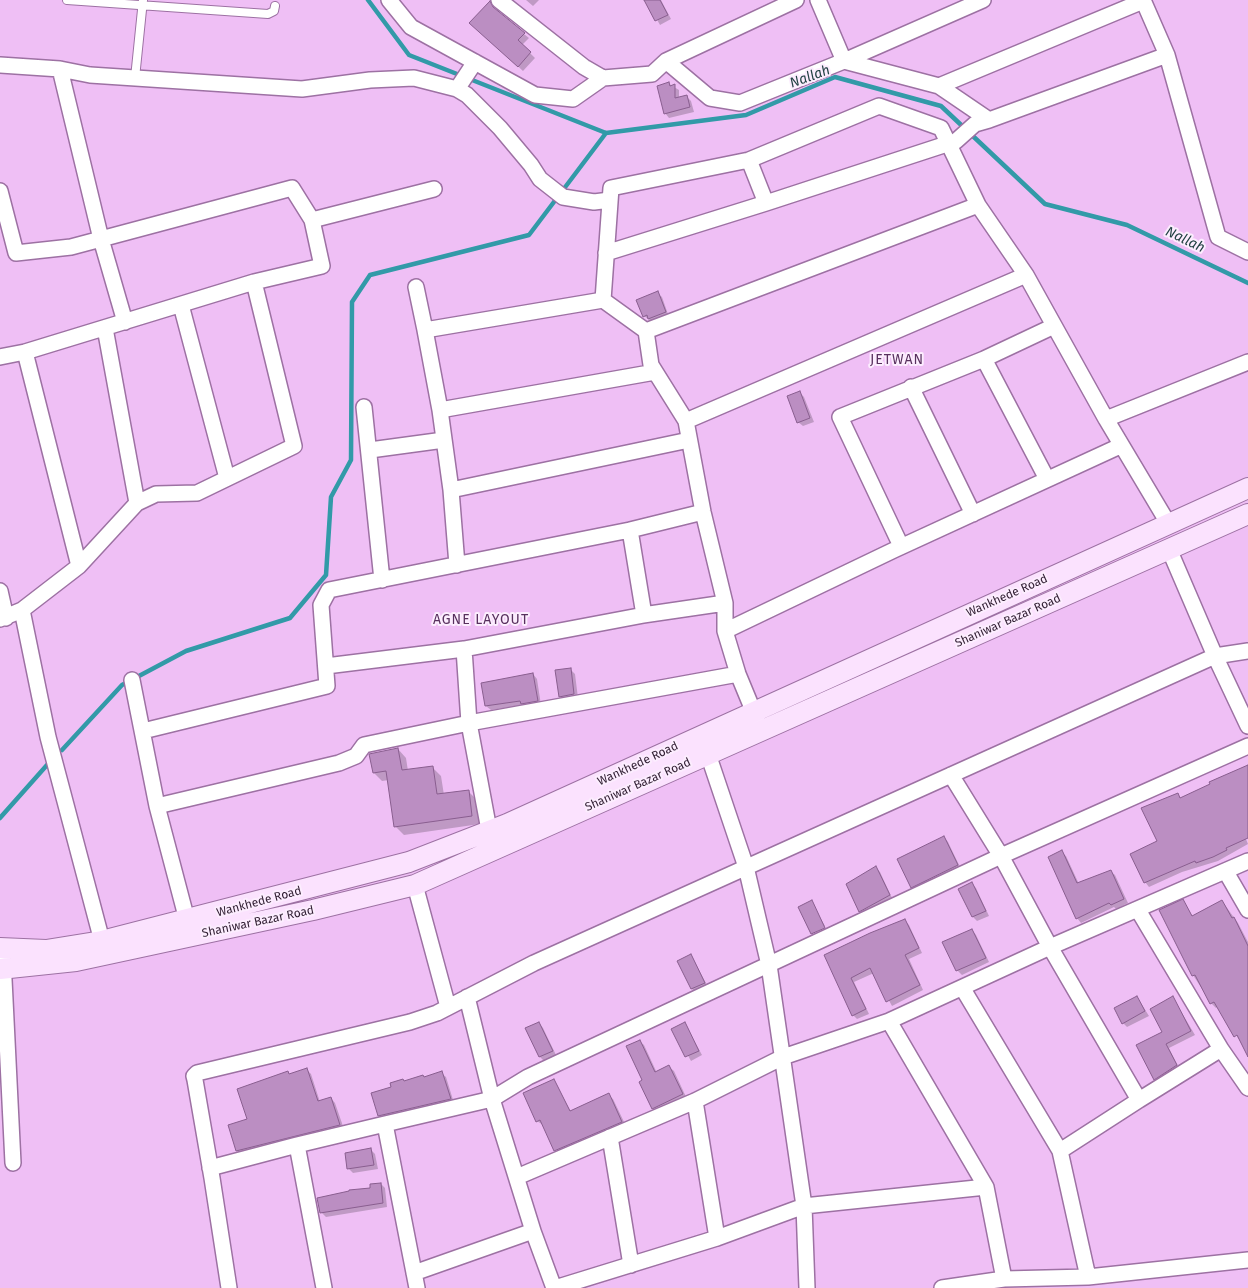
<!DOCTYPE html>
<style>
body{margin:0}
canvas{display:block;background:#efbff5}
</style>
<canvas width="1248" height="1288"></canvas>
<script>
const g = document.querySelector('canvas').getContext('2d');
g.lineJoin = 'round';
function fillPath(path, color) { g.fillStyle = color; g.fill(path, 'evenodd'); }
const poly = rows => new Path2D(rows.map(r => 'M' + r).join(''));
function stroke(path, color, width, dash) { g.strokeStyle = color; g.lineWidth = width; g.lineCap = dash ? 'butt' : 'round'; g.setLineDash(dash || []); g.stroke(path); }
function drawText(font, color, halo, rows, align = 'center') {
  g.font = font + ' "Fira Sans",sans-serif'; g.lineWidth = 4; g.setLineDash([]); g.textBaseline = 'middle'; g.strokeStyle = halo; g.fillStyle = color; for (const [text, x, y, turn = 0] of rows) {
    g.save(); g.translate(x, y); g.rotate((+turn || 0) * Math.PI / 180); g.textAlign = isNaN(turn) ? turn : align; if (halo) g.strokeText(text, 0, 0); g.fillText(text, 0, 0); g.restore();
  }
}
const shadow = poly([
 [526,0,539,0,533,6],
 [646,0,661,0,671,19,660,25],
 [490,3,496,12,529,38,522,45,535,58,523,71,475,27],
 [669,84,679,90,679,98,686,96,691,101,694,112,669,118,665,113],
 [657,293,662,297,669,317,654,323,644,316],
 [800,393,804,397,814,422,803,426,798,422],
 [570,669,575,674,578,698,564,701,560,697],
 [533,674,537,679,541,705,526,708,523,705,491,710,486,706],
 [398,749,406,758,408,771,432,767,441,776,444,795,468,791,477,800,480,824,404,835,395,826,389,780,382,781,374,773],
 [1248,767,1248,807,1235,813,1248,844,1218,861,1182,872,1149,887,1145,882,1177,795,1182,799],
 [944,837,948,842,961,869,916,892,912,887],
 [1061,852,1066,856,1079,884,1110,871,1115,875,1128,903,1116,909,1114,907,1081,923,1077,918],
 [876,868,880,872,893,900,864,916,860,911],
 [972,884,976,888,989,916,977,921,973,917,960,889],
 [1183,901,1193,917,1222,901,1238,923,1248,942,1248,1054,1218,1006,1216,1008,1211,1003,1193,975],
 [811,902,825,926,812,934,800,907],
 [905,921,909,925,922,953,909,959,923,990,892,1006,874,973,854,982,869,1014,857,1019,853,1015,826,955],
 [972,930,976,935,989,962,962,975,957,970],
 [691,955,708,987,696,993,692,989,679,961],
 [1137,997,1149,1016,1127,1027,1123,1023],
 [1173,998,1195,1035,1169,1048,1180,1070,1159,1083,1155,1079,1163,1033],
 [539,1023,543,1028,556,1055,544,1061,540,1057,527,1029],
 [685,1024,702,1055,691,1061,673,1029],
 [639,1041,644,1045,657,1073,669,1067,674,1071,687,1099,658,1113,653,1108,644,1081],
 [307,1070,311,1074,320,1102,331,1098,335,1103,344,1129,241,1155,237,1151,229,1126,249,1120,290,1075],
 [441,1073,446,1077,454,1103,384,1120,379,1115,392,1088],
 [554,1080,571,1112,608,1095,613,1099,626,1126,559,1155,543,1125,537,1121],
 [371,1150,375,1154,378,1169,353,1173,349,1169],
 [381,1184,385,1188,387,1207,326,1217,321,1212]
]);
const stream = poly([
 [368,0,409,55,606,133,746,115,835,77,941,106,1045,204,1127,225,1248,283],
 [62,750,122,685,186,651,290,618,326,575,331,497,351,460,352,302,370,275,529,235,606,133],
 [0,818,47,765]
]);
const building = poly([
 [644,0,660,0,668,15,655,21,644,0],
 [490,1,493,7,525,33,518,40,531,52,518,67,469,23,490,1],
 [669,82,670,86,675,84,675,98,687,95,690,107,664,114,657,86,669,82],
 [658,291,666,312,648,319,647,315,643,317,636,300,658,291],
 [800,391,810,418,797,423,787,396,800,391],
 [571,668,574,694,559,697,555,670,571,668],
 [533,673,538,701,521,704,520,701,485,706,481,683,533,673],
 [398,748,402,770,433,766,437,794,469,790,472,816,394,827,386,771,373,773,369,754,398,748],
 [1248,765,1248,838,1226,848,1227,850,1213,857,1196,863,1195,861,1144,883,1130,854,1157,841,1141,808,1178,793,1180,798,1210,784,1209,782,1248,765],
 [944,836,958,865,911,888,897,859,944,836],
 [1062,850,1077,883,1111,870,1124,899,1111,905,1109,903,1076,919,1048,857,1062,850],
 [876,866,890,895,859,912,846,884,876,866],
 [972,882,986,911,972,917,958,889,972,882],
 [1183,899,1192,916,1222,900,1232,918,1234,917,1248,946,1248,1057,1237,1035,1234,1037,1214,1002,1210,1004,1195,975,1192,976,1159,910,1183,899],
 [812,900,825,928,811,934,798,907,812,900],
 [905,919,919,948,905,955,920,985,886,1002,870,968,851,978,866,1009,852,1016,824,955,870,933,905,919],
 [972,929,986,958,956,971,942,942,972,929],
 [691,954,705,983,691,989,677,961,691,954],
 [1137,996,1145,1011,1122,1024,1114,1008,1137,996],
 [1173,996,1191,1031,1166,1044,1177,1065,1154,1080,1136,1045,1162,1032,1150,1009,1173,996],
 [539,1022,553,1051,539,1057,525,1028,539,1022],
 [685,1022,699,1051,685,1057,671,1029,685,1022],
 [640,1040,655,1072,669,1065,683,1094,652,1109,639,1082,642,1080,626,1046,640,1040],
 [307,1068,318,1101,331,1097,340,1125,236,1151,228,1125,247,1119,237,1089,288,1071,289,1074,307,1068],
 [442,1071,451,1099,378,1116,371,1093,391,1087,390,1083,403,1079,404,1081,423,1075,424,1077,442,1071],
 [554,1079,570,1111,609,1093,622,1122,554,1151,540,1120,536,1122,523,1093,554,1079],
 [371,1148,374,1165,347,1169,345,1153,371,1148],
 [381,1183,383,1203,320,1213,317,1198,349,1191,349,1190,370,1188,370,1184,381,1183]
]);
const lane = poly([
 [67,0,268,14,274,11,275,6],
 [135,78,143,0]
]);
const street = poly([
 [389,0,411,27,535,95,573,99,603,78,652,74,666,61,796,0],
 [499,0,584,67,603,78],
 [818,0,844,61,939,86,1143,1],
 [1143,0,1167,55,1218,237,1248,252],
 [666,61,710,98,740,103,844,61,983,0],
 [0,65,60,69,90,75,302,89,370,80,414,78,457,89,467,95,500,128,531,165,540,179,563,197,594,202,610,200],
 [60,69,101,239,125,322],
 [939,86,989,120,1167,55],
 [457,89,475,62],
 [749,160,766,203],
 [0,191,16,253,71,247,292,188,312,220,434,189],
 [606,253,766,203,956,141,975,124,989,120],
 [416,287,425,330,603,300,646,331,651,365,686,421,703,512,725,603],
 [603,300,611,188,749,160,879,106,941,128,978,205,1026,275,1106,419],
 [181,305,227,478],
 [425,330,440,410,655,372],
 [646,331,978,205],
 [25,352,79,566],
 [0,357,25,352,254,282,322,266,312,220],
 [984,359,1047,479],
 [911,387,973,514],
 [364,407,382,580],
 [440,410,451,490,689,440],
 [686,421,1026,275],
 [370,450,444,440],
 [451,490,457,565],
 [137,503,156,494,197,493,294,446,254,282],
 [1168,523,1106,419,1248,362],
 [630,530,703,512],
 [901,546,840,417,984,359,1054,326],
 [1169,549,1215,656,1248,651],
 [0,591,6,618],
 [22,610,48,737,102,941],
 [643,615,725,603,725,631],
 [0,619,22,610,79,566,137,503,105,328],
 [132,680,157,806],
 [757,720,738,674,725,631,894,550,1120,446],
 [143,731,327,686,321,605,329,590,630,530,644,615,464,649,326,666],
 [708,754,746,867,769,965,804,1206,807,1288],
 [951,775,1001,856,1050,947,1139,1100,1221,1049,1248,1088],
 [489,830,469,723,738,674],
 [1226,872,1248,910],
 [415,885,448,1007],
 [1138,910,1221,1049],
 [187,920,157,806,339,763,356,756,364,745,469,723,464,649],
 [3,959,13,1163],
 [963,989,1060,1151,1088,1277],
 [889,1021,986,1187],
 [385,1124,492,1099,467,997],
 [610,1137,631,1265],
 [297,1145,385,1124,417,1288],
 [1060,1151,1139,1100],
 [210,1168,297,1145,324,1288],
 [517,1177,695,1101,783,1057,889,1021,1050,947,1248,861],
 [533,1231,492,1099,528,1077,1001,856,1248,746],
 [717,1238,804,1206,986,1187,1004,1279],
 [414,1273,533,1231,554,1288],
 [229,1288,212,1178,195,1080,194,1076,197,1073,410,1022,437,1013,534,963,1215,656,1248,726],
 [555,1288,717,1238,695,1101],
 [942,1288,1004,1279,1088,1277,1248,1260]
]);
const secondary = poly([
 [0,948,46,950,102,941,409,862,507,824,1248,488],
 [0,969,76,961,313,910,415,885,1248,514]
]);
const streetNames = [
 ["Wankhede Road",1007,596,-24],
 ["Shaniwar Bazar Road",1008,621,-24],
 ["Wankhede Road",638,764,-25],
 ["Shaniwar Bazar Road",638,785,-24],
 ["Wankhede Road",259,902,-15],
 ["Shaniwar Bazar Road",258,922,-12]
];
const waterNames = [
 ["Nallah",810,77,-20],
 ["Nallah",1185,240,26]
];
const neighbourhoodNames = [
 ["JETWAN",897,360],
 ["AGNE LAYOUT",481,620]
];
fillPath(shadow, '#0003');
stroke(stream, '#329aa8', 4.5);
fillPath(building, '#bb8ec2');
stroke(building, '#895e8f', 1);
stroke(lane, '#9d71a3', 10);
stroke(street, '#9d71a3', 18);
stroke(secondary, '#9d71a3', 22);
stroke(lane, '#fff', 8);
stroke(street, '#fff', 15);
stroke(secondary, '#fbe2fe', 20);
drawText('12px', '#2f1d31', '#fcedfe', streetNames);
drawText('italic 14px', '#224143', '#fcedfe', waterNames);
g.letterSpacing = '1px';
drawText('14px', '#58305e', '#fcedfe', neighbourhoodNames);
g.letterSpacing = '0px';
</script>
